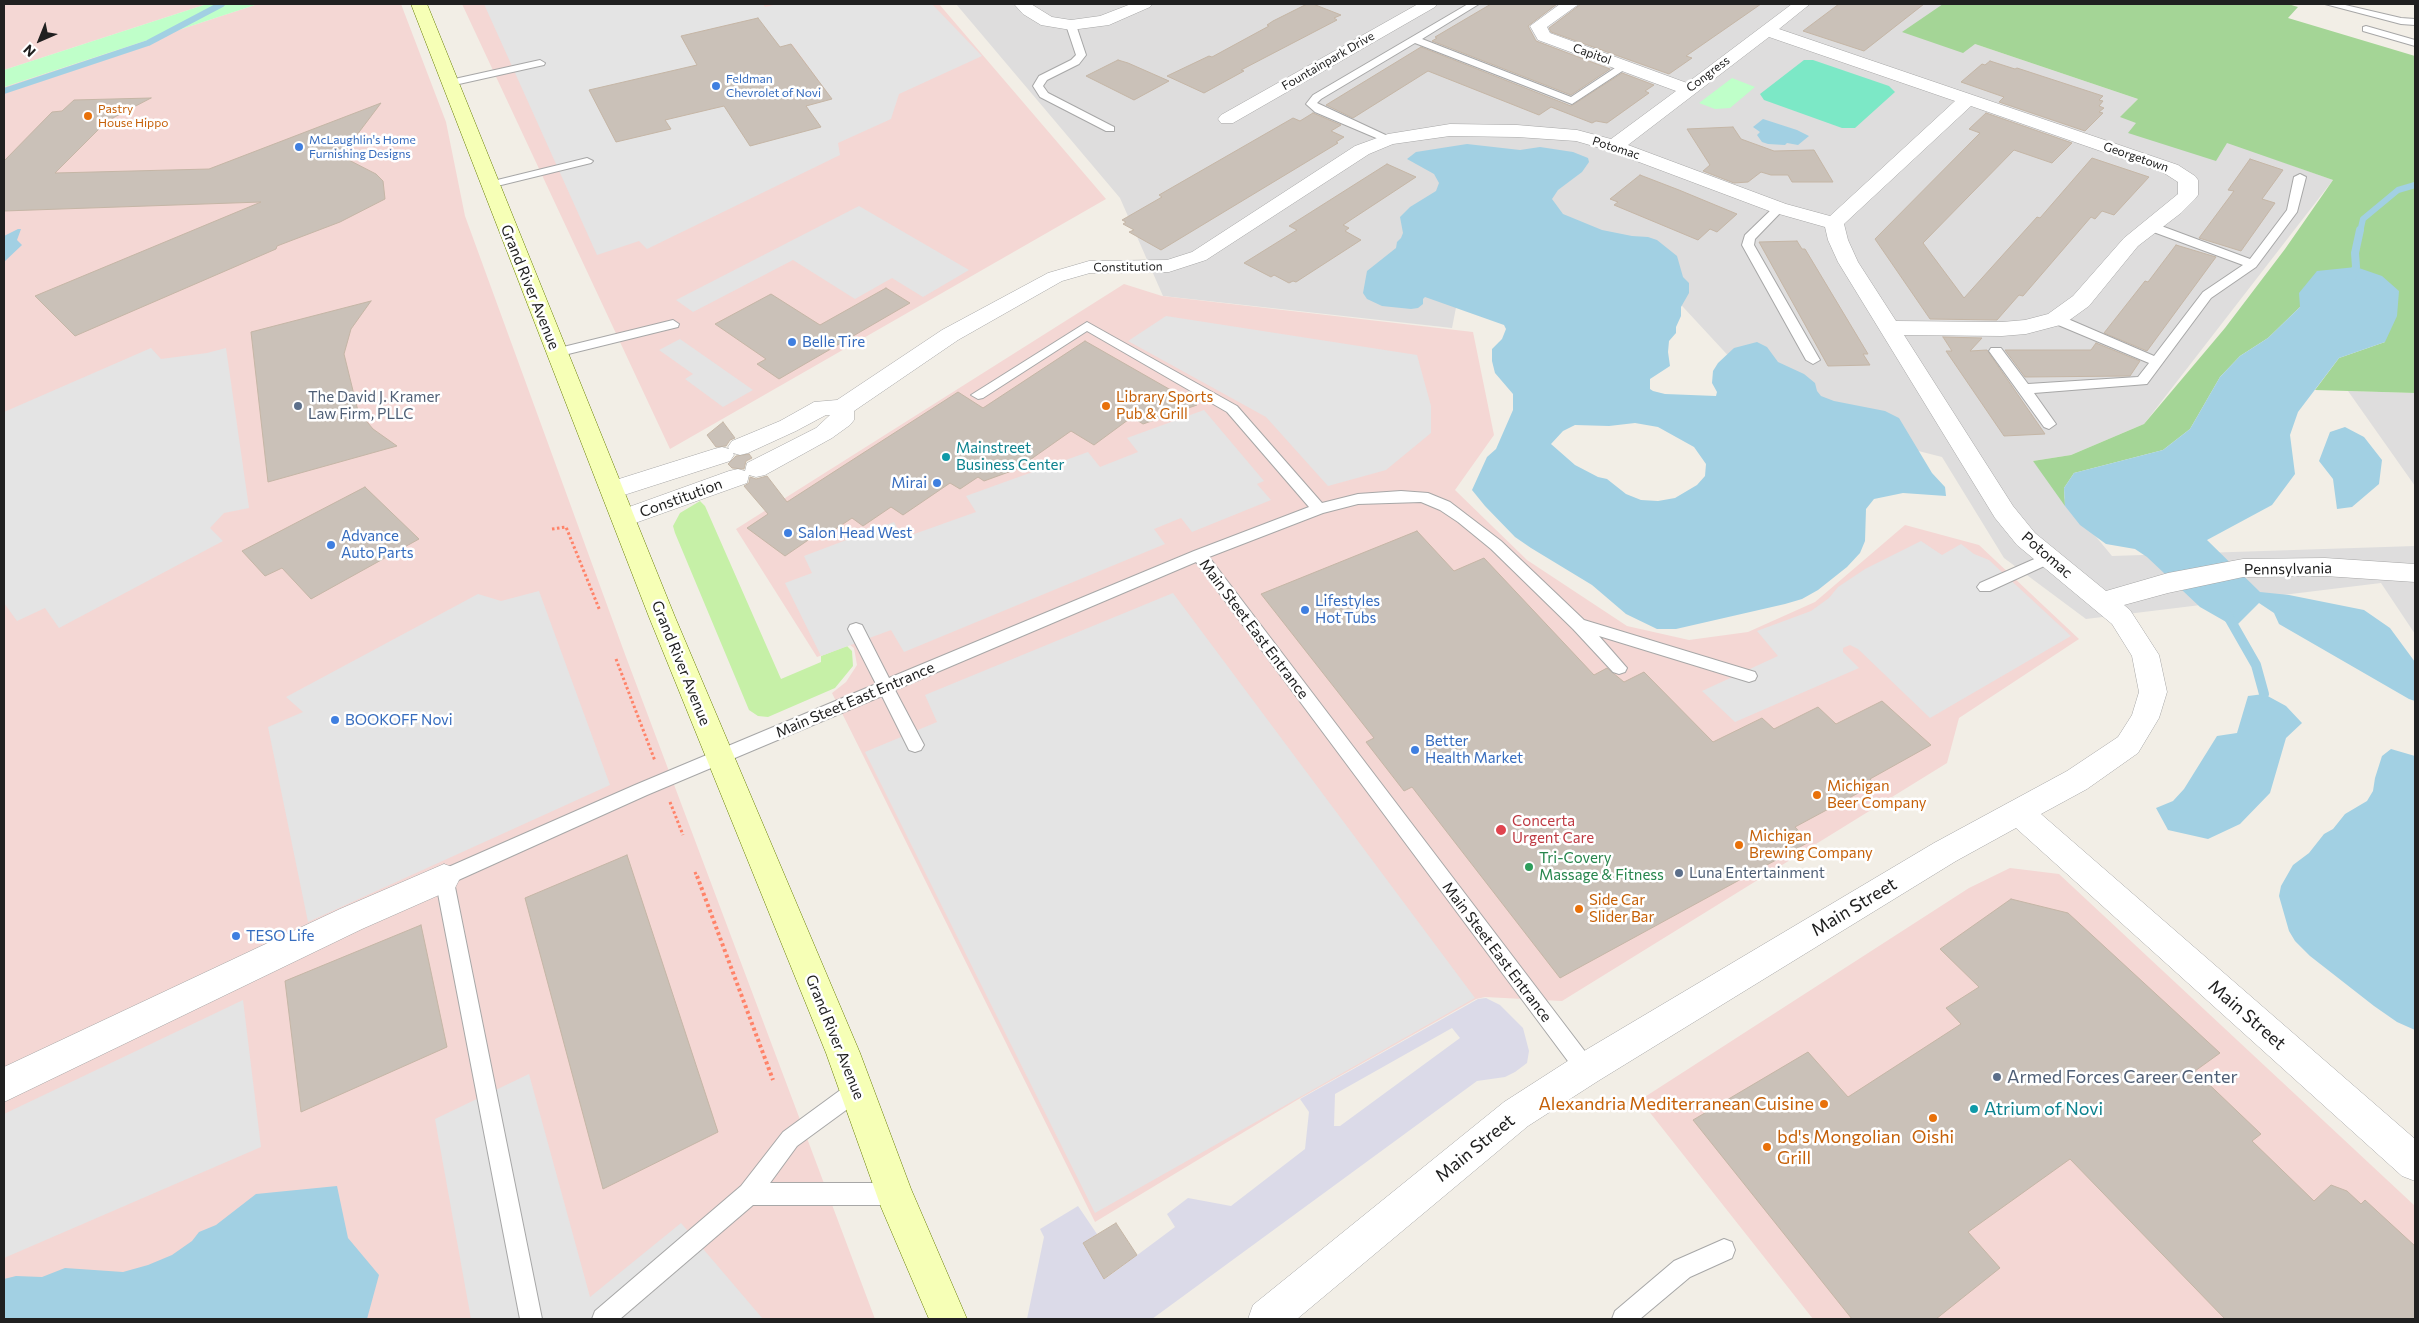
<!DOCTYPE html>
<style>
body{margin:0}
#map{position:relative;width:2419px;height:1323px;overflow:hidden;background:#f2eee6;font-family:Commissioner,sans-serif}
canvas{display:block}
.frame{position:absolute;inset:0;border:5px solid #202020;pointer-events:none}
.north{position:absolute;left:15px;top:15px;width:50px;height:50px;-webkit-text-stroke:4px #fff;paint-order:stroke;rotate:224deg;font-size:14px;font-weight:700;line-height:20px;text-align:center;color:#202020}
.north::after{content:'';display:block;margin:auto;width:18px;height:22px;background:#202020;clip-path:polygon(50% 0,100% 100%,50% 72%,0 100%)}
</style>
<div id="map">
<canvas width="2419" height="1323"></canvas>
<div class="frame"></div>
<div class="north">N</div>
</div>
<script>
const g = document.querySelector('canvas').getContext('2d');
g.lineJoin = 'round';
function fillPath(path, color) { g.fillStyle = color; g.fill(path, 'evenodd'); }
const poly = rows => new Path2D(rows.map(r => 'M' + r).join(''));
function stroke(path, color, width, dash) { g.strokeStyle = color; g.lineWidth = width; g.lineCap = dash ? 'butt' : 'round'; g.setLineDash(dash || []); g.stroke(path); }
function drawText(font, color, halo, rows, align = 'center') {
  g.font = font + ' Commissioner,sans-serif'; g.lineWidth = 5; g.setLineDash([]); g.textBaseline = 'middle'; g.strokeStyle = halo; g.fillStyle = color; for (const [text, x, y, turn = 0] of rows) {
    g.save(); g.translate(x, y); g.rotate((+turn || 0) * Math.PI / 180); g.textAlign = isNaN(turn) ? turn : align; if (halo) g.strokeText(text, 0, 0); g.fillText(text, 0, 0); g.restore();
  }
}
const residential = poly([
 [956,4,1943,4,1975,44,2138,99,2130,107,2333,180,2144,424,2071,455,2033,461,2112,556,2415,546,2415,634,2381,583,2086,619,2004,558,1942,457,1785,417,1659,281,1476,205,1452,328,1163,296,1120,198],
 [2348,391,2415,393,2415,486]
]);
const commercial = poly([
 [4,4,207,4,4,70],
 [258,4,401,4,446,122,465,216,626,657,875,1319,4,1319,4,87],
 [462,4,939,4,1106,199,670,449],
 [1124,284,1162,296,1473,332,1494,435,1455,490,1527,560,1627,626,1689,640,1748,632,1815,602,1905,525,1979,545,2079,639,1959,718,1947,763,1562,1001,1485,997,1476,999,1297,1100,1095,1222,832,693,846,682,857,665,854,648,850,645,817,657,736,529],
 [2010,868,2059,874,2415,1206,2415,1319,1813,1319,1640,1100,1969,888]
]);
const grass = poly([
 [700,501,705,506,781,679,821,662,821,656,847,646,852,651,853,666,835,688,768,717,758,716,749,710,675,533,673,526,680,513]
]);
const forest = poly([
 [1943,4,2288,4,2298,7,2288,18,2415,56,2415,393,2315,390,2339,358,2385,342,2300,307,2268,338,2240,356,2220,377,2190,429,2163,450,2074,473,2064,488,2065,506,2033,461,2071,455,2144,424,2225,328,2285,249,2333,180,2227,143,2216,161,2128,133,2136,123,2120,117,2138,99,1975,44,1963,53,1902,32]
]);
const park = poly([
 [207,4,258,4,4,87,4,70],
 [1732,78,1755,87,1730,108,1715,109,1699,103]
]);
const pitch = poly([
 [1804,60,1813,60,1889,86,1895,92,1855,128,1842,128,1764,100,1760,94]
]);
const parking = poly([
 [484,4,763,4,765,7,778,4,932,4,982,56,899,94,891,119,838,143,840,155,647,249,639,241,597,255],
 [758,18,767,51,792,44,832,99,806,106,820,126,724,106,665,120,670,129,616,142,590,91,702,74,681,36],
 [859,206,969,270,923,297,892,278,855,299,793,260,693,312,676,300],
 [1166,316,1417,355,1431,406,1431,433,1386,470,1328,486,1266,417,1128,341],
 [680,339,753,390,723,407,685,379,693,374,659,350],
 [151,348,161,359,207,353,226,348,249,508,224,513,210,528,223,541,59,628,45,608,17,621,4,603,4,412],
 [1204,410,1264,481,1257,484,1271,500,1192,532,1181,518,1154,529,1165,544,904,652,891,630,821,656,785,583,812,573,804,556,894,522,903,538,976,512,966,496,1088,452,1100,467,1138,452,1127,438],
 [1921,541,1942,555,1961,544,1974,554,1989,560,2071,636,1930,718,1858,649,1850,645,1843,648,1843,652,1859,668,1735,722,1702,691,1778,656,1757,631,1811,611,1829,598,1838,587,1865,569],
 [539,591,610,785,308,922,268,727,303,712,286,697,478,594,501,601],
 [1173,593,1475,998,1095,1213,865,752,937,722,925,695],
 [243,1000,261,1147,4,1258,4,1114],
 [529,1074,590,1297,681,1223,763,1319,471,1319,435,1119]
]);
const plaza = poly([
 [1486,998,1500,1005,1523,1028,1529,1051,1527,1063,1515,1072,1505,1077,1477,1081,1152,1319,1027,1319,1044,1237,1040,1229,1078,1206,1097,1234,1083,1244,1105,1279,1175,1227,1167,1214,1188,1198,1231,1206,1305,1149,1309,1112,1300,1099,1478,999],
 [1452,1028,1460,1038,1340,1126,1334,1126,1335,1094]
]);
const water = poly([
 [1763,119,1797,130,1809,136,1798,145,1787,143,1785,145,1768,144,1762,142,1757,135,1760,132,1753,127],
 [1467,144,1520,150,1540,147,1573,152,1588,158,1589,162,1582,172,1558,190,1552,199,1563,214,1602,230,1632,236,1648,237,1657,240,1677,256,1683,277,1689,283,1689,293,1681,307,1681,316,1676,327,1676,333,1669,341,1668,352,1670,366,1650,379,1650,389,1653,391,1665,394,1716,396,1717,392,1712,383,1713,371,1718,363,1734,348,1757,342,1767,347,1778,362,1804,374,1815,383,1817,391,1821,396,1834,401,1885,411,1899,418,1932,473,1945,487,1946,496,1903,493,1874,499,1866,509,1865,541,1860,553,1847,567,1818,590,1802,599,1785,604,1676,629,1657,629,1626,614,1592,585,1531,548,1515,537,1485,506,1472,490,1487,457,1496,449,1513,410,1513,394,1495,373,1492,361,1492,349,1502,339,1506,329,1504,325,1425,297,1423,299,1423,304,1418,308,1411,309,1382,306,1367,299,1363,293,1367,271,1396,248,1397,242,1401,238,1403,233,1400,217,1410,207,1436,191,1439,183,1434,174,1407,159,1416,152],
 [1635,423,1658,427,1694,447,1706,464,1705,476,1697,485,1675,498,1658,501,1641,500,1626,494,1607,479,1598,477,1575,465,1551,444,1563,431,1575,425,1609,426],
 [18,229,21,229,17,240,22,245,4,262,4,236],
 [2356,267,2382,276,2399,291,2397,316,2385,342,2339,358,2298,412,2290,435,2295,474,2272,505,2207,540,2260,592,2289,595,2364,610,2390,628,2415,662,2415,701,2409,699,2279,624,2274,613,2259,603,2235,627,2200,607,2147,557,2135,549,2106,544,2080,525,2065,506,2064,488,2074,473,2163,450,2190,429,2220,377,2240,356,2268,338,2300,307,2299,293,2317,271],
 [2345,427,2364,437,2382,460,2379,484,2352,507,2337,509,2333,479,2319,461,2330,432],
 [2264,694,2286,706,2302,723,2286,738,2270,793,2240,824,2208,839,2168,830,2156,808,2173,801,2184,789,2217,736,2237,733,2248,696],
 [2391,749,2415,756,2415,1030,2397,1022,2374,1006,2310,956,2295,941,2289,931,2279,896,2281,886,2293,865,2309,853,2324,834,2333,829,2345,814,2367,801,2373,791,2375,778,2382,756],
 [337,1186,348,1238,379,1275,367,1319,4,1319,4,1279,16,1276,42,1277,65,1268,123,1272,148,1265,172,1255,192,1241,199,1232,216,1225,256,1194]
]);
const streamFar2 = poly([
 [4,91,148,43,222,4],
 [2360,232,2363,219,2398,190,2415,185]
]);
const streamFar1 = poly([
 [2352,278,2356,267,2355,253,2360,230]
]);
const stream = poly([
 [2228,616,2256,665,2264,694]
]);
const building = poly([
 [1307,4,1313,4,1341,15,1334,18,1337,20,1241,70,1244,71,1204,93,1167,76,1209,56,1212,57,1269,26,1267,25,1273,21,1307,4],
 [1491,4,1557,4,1528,26,1536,41,1610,69,1571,95,1432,41,1437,38,1435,37,1491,4],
 [1581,4,1761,4,1686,56,1692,58,1669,74,1551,32,1549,28,1581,4],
 [1839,4,1924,4,1864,51,1803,31,1839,4],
 [758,18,780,47,791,44,832,99,806,106,821,127,750,146,724,106,665,120,671,129,616,142,589,90,697,65,681,36,758,18],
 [1421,47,1571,106,1622,73,1654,85,1645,91,1649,93,1607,123,1596,121,1592,123,1551,107,1539,115,1428,71,1353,118,1326,105,1421,47],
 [1118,60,1128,63,1169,81,1134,100,1086,76,1118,60],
 [1990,61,2015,69,2017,68,2103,96,2099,100,2103,101,2099,106,2104,108,2099,112,2103,113,2085,131,1999,102,2004,97,1961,82,1982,64,1985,65,1990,61],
 [151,98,107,121,55,173,209,169,381,103,341,156,376,174,383,181,385,199,340,222,277,246,276,249,75,336,35,296,261,202,4,211,4,161,52,112,62,111,74,100,151,98],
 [1313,113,1341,125,1331,131,1344,137,1336,142,1338,143,1161,250,1129,232,1134,230,1123,224,1126,222,1122,220,1162,197,1159,195,1293,118,1300,121,1313,113],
 [1986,113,2072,143,2052,163,2014,150,1923,243,1964,298,2037,217,2040,218,2092,158,2149,177,2114,215,2102,211,2095,219,2091,217,2023,296,2019,295,1997,320,1930,319,1875,239,1980,133,1969,129,1986,113],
 [1733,127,1741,139,1774,151,1814,150,1833,182,1792,182,1788,175,1771,175,1761,172,1748,182,1734,183,1703,171,1710,165,1687,129,1733,127],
 [2250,159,2283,170,2262,199,2275,203,2241,251,2199,238,2234,191,2228,190,2250,159],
 [1387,164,1416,177,1343,225,1349,228,1345,231,1361,240,1296,282,1293,281,1289,283,1274,275,1271,277,1244,263,1297,230,1289,226,1387,164],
 [1640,175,1679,190,1737,214,1717,232,1710,229,1698,240,1614,205,1618,202,1610,199,1640,175],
 [1797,241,1802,249,1805,249,1868,354,1863,354,1870,365,1828,366,1759,242,1797,241],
 [2176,245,2216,257,2147,351,2104,333,2145,281,2148,282,2176,245],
 [886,288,910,303,779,379,757,364,766,359,715,324,771,294,820,325,886,288],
 [371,301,351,329,344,354,358,411,373,429,397,446,268,482,251,332,371,301],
 [1943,337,1982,338,1970,351,1987,350,2045,434,2004,436,1946,351,1952,351,1943,337],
 [1085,341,1197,405,1143,424,1132,417,1094,445,1071,431,1017,469,984,481,978,477,960,489,950,483,903,515,891,507,863,526,852,518,822,538,817,534,785,556,747,528,768,514,744,486,749,483,750,477,756,479,767,476,787,502,958,392,983,408,1085,341],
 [2096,343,2140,361,2130,376,2025,377,2005,350,2091,350,2096,343],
 [723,422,735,438,730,440,726,446,716,447,707,435,723,422],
 [749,454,752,458,746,461,744,469,732,468,728,464,736,456,749,454],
 [365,487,419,539,311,599,282,568,265,576,242,551,365,487],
 [1417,531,1454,571,1484,558,1594,675,1607,668,1624,682,1644,672,1713,742,1762,718,1774,729,1818,707,1836,724,1882,701,1931,745,1870,779,1875,784,1795,827,1809,842,1560,978,1412,787,1404,791,1366,742,1374,738,1261,594,1417,531],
 [627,855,718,1132,603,1189,525,898,627,855],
 [2011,899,2068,913,2220,1053,2195,1071,2261,1134,2252,1141,2314,1201,2331,1185,2347,1191,2361,1204,2365,1200,2415,1246,2415,1319,2225,1319,2070,1159,1968,1232,2000,1268,1936,1319,1852,1319,1693,1120,1808,1052,1848,1097,1961,1024,1946,1008,1979,987,1940,949,2011,899],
 [421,925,447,1047,301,1112,285,981,421,925],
 [1116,1223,1137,1255,1104,1279,1083,1243,1116,1223]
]);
const pathFar1 = poly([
 [552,529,566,527,600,611],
 [616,659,655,761],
 [670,802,683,835],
 [695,872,697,877]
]);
const path = poly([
 [697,876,773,1080]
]);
const service = poly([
 [1468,4,1479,4,1422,39,1571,97,1621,64,1625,63,1630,66,1572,104,1415,43,1321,99,1317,103,1392,138,1393,140,1388,143,1315,112,1306,104,1313,95,1468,4],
 [2325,4,2341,4,2401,18,2415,19,2415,25,2401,24,2325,4],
 [1071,22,1076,25,1086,55,1079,64,1047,80,1043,86,1048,93,1114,127,1114,131,1106,131,1040,97,1033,86,1039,76,1071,60,1076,55,1066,25,1071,22],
 [2366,26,2415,40,2415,46,2363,31,2363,27,2366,26],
 [540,60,545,63,544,65,450,86,445,83,450,80,540,60],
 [587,158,593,161,591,163,489,188,483,185,485,183,587,158],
 [2300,174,2306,177,2297,212,2256,267,2211,298,2147,384,2034,393,2056,424,2049,429,2044,427,1989,351,1991,348,2001,348,2028,384,2138,377,2149,363,2051,322,2050,319,2051,316,2061,316,2154,356,2203,292,2243,265,2148,230,2146,227,2148,224,2156,224,2250,259,2287,210,2294,177,2300,174],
 [1779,205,1785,208,1755,239,1754,245,1820,360,1813,364,1806,360,1742,245,1745,235,1775,206,1779,205],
 [673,320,679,324,678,327,556,357,549,353,551,350,673,320],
 [1087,322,1237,406,1322,503,1358,494,1401,491,1428,493,1450,502,1501,541,1584,620,1755,672,1757,676,1755,680,1749,682,1599,636,1627,668,1625,672,1619,674,1613,672,1573,629,1491,549,1458,522,1440,510,1421,502,1358,504,1323,513,1209,557,1593,1062,1596,1069,1593,1076,1586,1079,1579,1076,1196,562,895,690,924,745,921,750,915,752,909,750,882,696,647,795,454,882,542,1319,520,1319,435,878,437,872,635,785,876,684,848,629,850,625,856,623,862,625,889,678,1194,551,1309,507,1227,412,1087,331,983,398,978,399,971,395,1087,322],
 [2048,553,2053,554,2056,558,2053,562,1990,591,1980,591,1977,587,1980,583,2048,553],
 [857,1080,864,1083,867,1090,864,1097,797,1146,770,1183,894,1183,902,1186,905,1194,902,1202,894,1205,753,1205,620,1319,592,1319,595,1311,741,1186,783,1132,850,1083,857,1080],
 [1724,1239,1732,1242,1735,1250,1732,1258,1690,1277,1640,1319,1612,1319,1615,1311,1674,1261,1724,1239]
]);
const minor = poly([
 [1014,4,1031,4,1052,17,1071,20,1100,16,1131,4,1152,4,1150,7,1109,25,1071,30,1041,25,1023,14,1014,4],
 [1418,4,1437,4,1435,7,1233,123,1221,123,1218,119,1221,115,1418,4],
 [1560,4,1579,4,1547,27,1550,33,1687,83,1792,4,1810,4,1779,29,2178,165,2195,176,2198,180,2198,195,2195,199,2181,213,2138,246,2089,306,2064,324,2026,334,2002,336,1904,335,2013,506,2035,533,2106,591,2168,573,2243,559,2325,558,2415,564,2415,582,2325,576,2243,577,2168,593,2124,605,2130,610,2159,655,2167,692,2159,718,2138,753,2087,789,2041,814,2415,1139,2415,1181,2402,1176,2016,828,1956,861,1598,1081,1528,1126,1297,1319,1248,1319,1253,1305,1504,1102,1574,1057,1934,843,2067,771,2118,737,2132,715,2139,692,2132,656,2112,624,2017,545,1995,518,1838,262,1828,240,1825,227,1772,212,1607,150,1576,141,1517,137,1450,136,1393,144,1369,154,1206,260,1169,272,1090,273,1062,281,958,340,854,411,854,420,850,425,832,438,765,475,756,477,749,475,747,483,624,527,615,524,611,518,615,512,729,471,738,469,745,471,747,463,816,428,830,415,826,415,796,431,748,453,740,455,733,453,734,455,730,461,621,496,612,498,603,496,600,490,603,484,714,449,722,447,729,449,728,447,732,441,780,421,814,402,837,400,942,330,1048,273,1089,261,1167,260,1192,252,1355,146,1388,134,1450,124,1517,125,1577,130,1611,139,1676,91,1538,40,1530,26,1560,4],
 [1769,37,1955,101,1830,216,1786,204,1628,145,1769,37],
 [1971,106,2164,173,2178,182,2178,194,2124,238,2073,296,2048,314,2025,320,2002,322,1896,321,1858,262,1848,240,1844,224,1971,106],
 [444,864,455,868,460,878,455,888,362,929,4,1102,4,1067,340,909,444,864]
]);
const secondary = poly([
 [411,4,427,4,675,617,860,1053,911,1189,967,1319,929,1319,881,1207,826,1053,649,617,411,4]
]);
const markers = [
 [716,86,5,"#3f7fe0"],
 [88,116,5,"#e8710a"],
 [299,147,5,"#3f7fe0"],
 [792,342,5,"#3f7fe0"],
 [298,406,5,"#5c6f8a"],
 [1106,406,5,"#e8710a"],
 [946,457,5,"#0f9aa8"],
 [937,483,5,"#3f7fe0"],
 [788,533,5,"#3f7fe0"],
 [331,545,5,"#3f7fe0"],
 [1305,610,5,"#3f7fe0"],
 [335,720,5,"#3f7fe0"],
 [1415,750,5,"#3f7fe0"],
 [1817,795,5,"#e8710a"],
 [1501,830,6,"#e0444e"],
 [1739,845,5,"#e8710a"],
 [1529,867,5,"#2e9e5b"],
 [1679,873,5,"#5c6f8a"],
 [1579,909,5,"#e8710a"],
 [236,936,5,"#3f7fe0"],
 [1997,1077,5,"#5c6f8a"],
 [1824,1104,5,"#e8710a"],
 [1974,1109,5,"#0f9aa8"],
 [1933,1118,5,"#e8710a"],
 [1767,1147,5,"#e8710a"]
];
const farStreetnames = [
 ["Capitol",1592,54,20],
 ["Fountainpark Drive",1328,61,-30],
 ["Congress",1708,74,-37],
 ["Potomac",1616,148,18],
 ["Georgetown",2136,157,19],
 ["Constitution",1128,267,-1]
];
const farShopnames = [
 ["Feldman",726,79],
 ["Chevrolet of Novi",726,93],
 ["McLaughlin's Home",309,140],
 ["Furnishing Designs",309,154]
];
const farFoodnames = [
 ["Pastry",98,109],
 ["House Hippo",98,123]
];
const streetNames = [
 ["Grand River Avenue",530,287,68],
 ["Constitution",681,498,-20],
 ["Potomac",2047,555,41],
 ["Pennsylvania",2288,569,-1],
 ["Main Steet East Entrance",1254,629,53],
 ["Grand River Avenue",681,663,68],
 ["Main Steet East Entrance",855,700,-23],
 ["Main Steet East Entrance",1497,952,53],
 ["Grand River Avenue",835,1037,68]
];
const shopNames = [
 ["Belle Tire",802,342],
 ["Mirai",927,483,"right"],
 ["Salon Head West",798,533],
 ["Advance",341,536],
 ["Auto Parts",341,553],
 ["Lifestyles",1315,601],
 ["Hot Tubs",1315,618],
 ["BOOKOFF Novi",345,720],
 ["Better",1425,741],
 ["Health Market",1425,758],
 ["TESO Life",246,936]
];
const serviceNames = [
 ["The David J. Kramer",308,397],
 ["Law Firm, PLLC",308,414],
 ["Luna Entertainment",1689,873]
];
const foodNames = [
 ["Library Sports",1116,397],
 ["Pub & Grill",1116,414],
 ["Michigan",1827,786],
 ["Beer Company",1827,803],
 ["Michigan",1749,836],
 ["Brewing Company",1749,853],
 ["Side Car",1589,900],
 ["Slider Bar",1589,917]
];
const cultureNames = [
 ["Mainstreet",956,448],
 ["Business Center",956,465]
];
const healthNames = [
 ["Concerta",1512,821],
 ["Urgent Care",1512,838]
];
const leisureNames = [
 ["Tri-Covery",1539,858],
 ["Massage & Fitness",1539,875]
];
const nearStreetnames = [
 ["Main Street",1854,907,-31],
 ["Main Street",2247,1015,41],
 ["Main Street",1475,1148,-39]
];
const nearServicenames = [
 ["Armed Forces Career Center",2007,1077]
];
const nearFoodnames = [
 ["Alexandria Mediterranean Cuisine",1814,1104],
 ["bd's Mongolian",1777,1137,"left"],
 ["Grill",1777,1158,"left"],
 ["Oishi",1933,1137,"center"]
];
const nearCulturenames = [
 ["Atrium of Novi",1984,1109]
];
fillPath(residential, '#dedddd');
fillPath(commercial, '#f4d7d4');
fillPath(grass, '#c6f0a7');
fillPath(forest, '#a4d596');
fillPath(park, '#bfffc9');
fillPath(pitch, '#7ce8c6');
fillPath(parking, '#e4e4e4');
fillPath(plaza, '#dbdae8');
fillPath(water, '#a2d0e3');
stroke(streamFar2, '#a2d0e3', 6);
stroke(streamFar1, '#a2d0e3', 8);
stroke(stream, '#a2d0e3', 10);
fillPath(building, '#cac1b8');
stroke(building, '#c5b6a6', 1);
stroke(service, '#a7a7a7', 2);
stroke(minor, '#a7a7a7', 1);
stroke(secondary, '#677e00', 1);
stroke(pathFar1, '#ff8369', 3, [2.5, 2.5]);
stroke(path, '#ff8369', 4, [3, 3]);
fillPath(service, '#fff');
fillPath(minor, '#fff');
fillPath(secondary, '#f6ffb6');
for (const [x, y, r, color] of markers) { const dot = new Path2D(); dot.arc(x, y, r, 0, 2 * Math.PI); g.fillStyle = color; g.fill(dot); stroke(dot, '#fff', 2); }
drawText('12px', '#202020', '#fff', farStreetnames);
drawText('12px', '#366cbe', '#fff', farShopnames, 'left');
drawText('12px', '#c56008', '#fff', farFoodnames, 'left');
drawText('15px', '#202020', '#fff', streetNames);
drawText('15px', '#366cbe', '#fff', shopNames, 'left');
drawText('15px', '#4e5e75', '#fff', serviceNames, 'left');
drawText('15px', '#c56008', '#fff', foodNames, 'left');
drawText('15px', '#0d838f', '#fff', cultureNames, 'left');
drawText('15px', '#be3a42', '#fff', healthNames, 'left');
drawText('15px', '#27864d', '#fff', leisureNames, 'left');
drawText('18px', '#202020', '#fff', nearStreetnames);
drawText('18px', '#4e5e75', '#fff', nearServicenames, 'left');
drawText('18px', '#c56008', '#fff', nearFoodnames, 'right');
drawText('18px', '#0d838f', '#fff', nearCulturenames, 'left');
</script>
